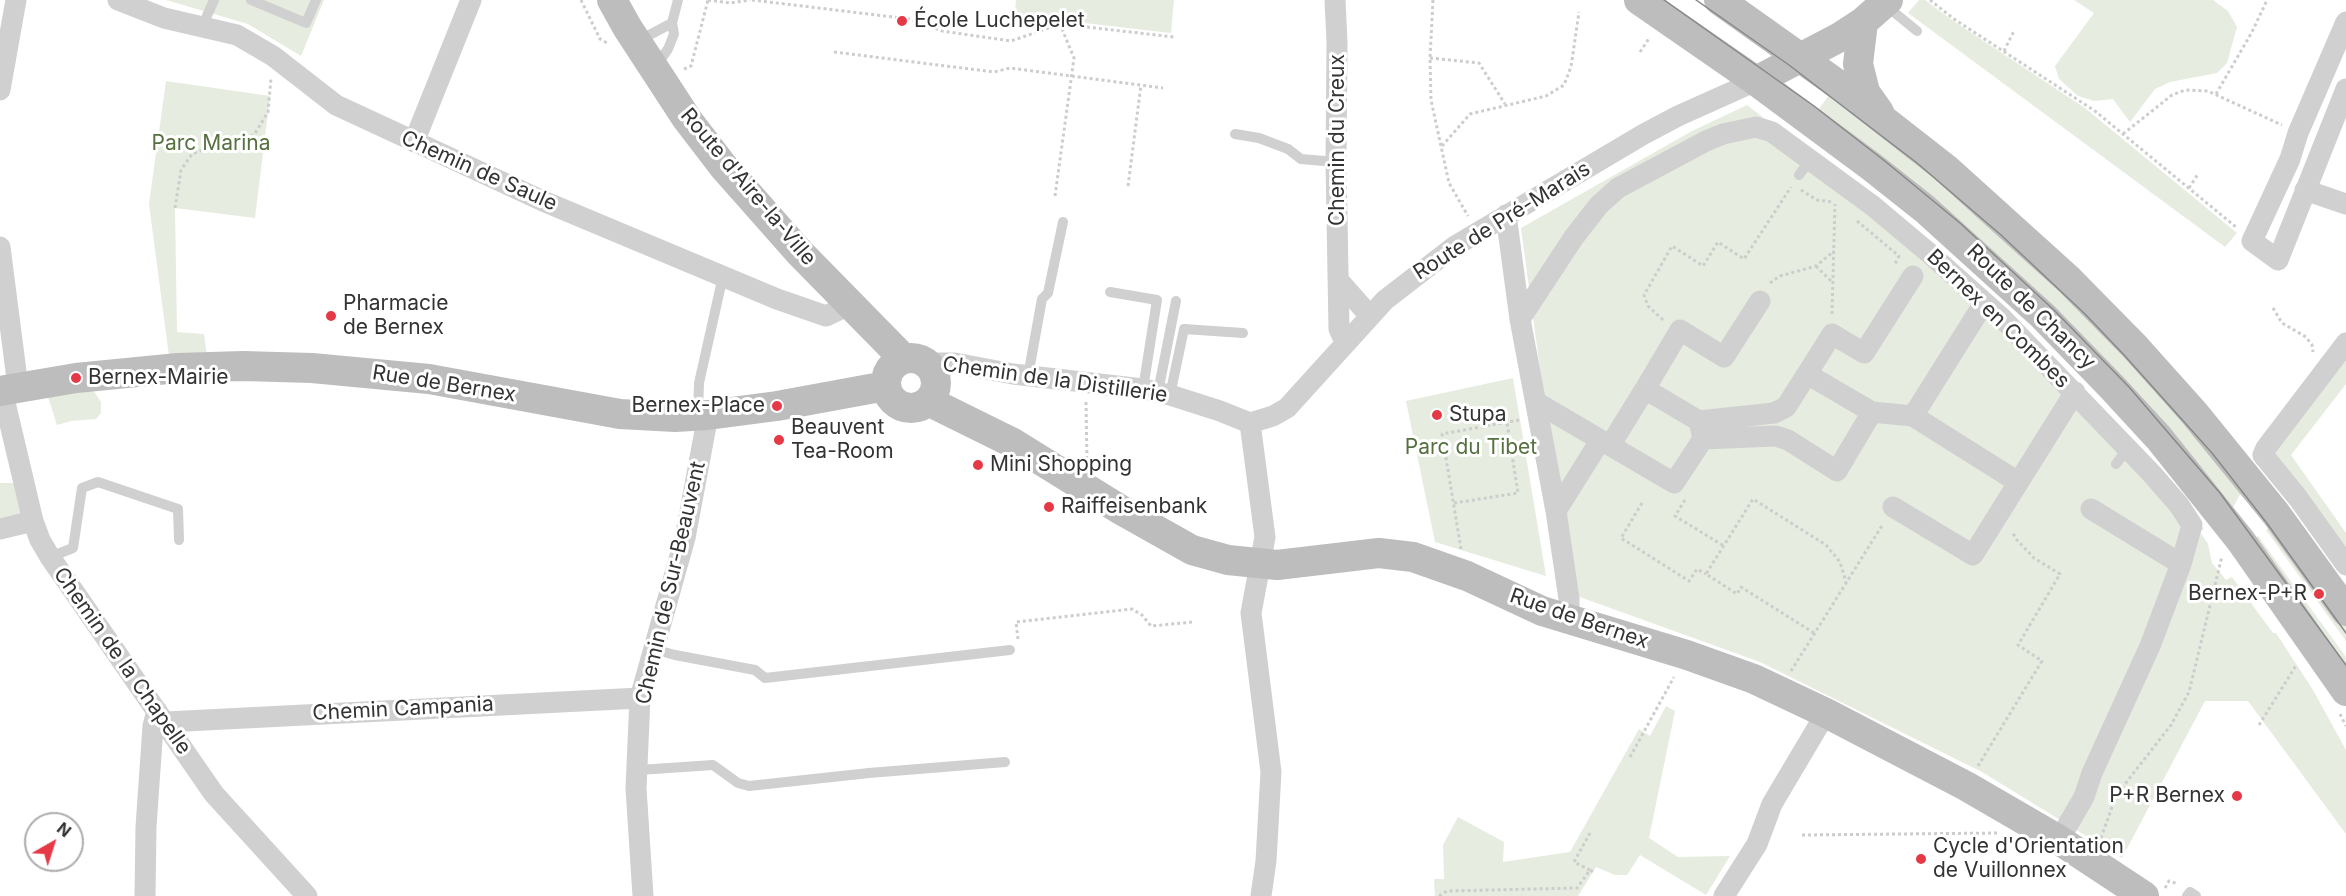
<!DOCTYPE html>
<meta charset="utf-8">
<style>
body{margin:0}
#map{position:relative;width:2346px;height:896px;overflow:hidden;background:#fff;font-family:Inter,sans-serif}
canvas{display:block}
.north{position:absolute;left:24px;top:812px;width:60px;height:60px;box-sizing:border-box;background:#fff;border:2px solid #adadad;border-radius:50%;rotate:39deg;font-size:16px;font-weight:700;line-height:24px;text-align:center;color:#333}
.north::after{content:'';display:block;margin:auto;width:21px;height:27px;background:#e63946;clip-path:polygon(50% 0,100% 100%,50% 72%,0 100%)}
</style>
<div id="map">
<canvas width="2346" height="896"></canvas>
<div class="north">N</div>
</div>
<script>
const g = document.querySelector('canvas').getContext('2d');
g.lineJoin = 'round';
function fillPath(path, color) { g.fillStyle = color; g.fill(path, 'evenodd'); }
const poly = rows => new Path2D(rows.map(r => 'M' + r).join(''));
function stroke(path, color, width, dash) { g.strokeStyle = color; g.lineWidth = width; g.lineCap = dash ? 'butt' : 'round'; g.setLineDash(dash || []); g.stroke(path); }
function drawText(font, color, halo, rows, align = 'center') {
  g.font = font + ' Inter,sans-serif'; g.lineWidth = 6; g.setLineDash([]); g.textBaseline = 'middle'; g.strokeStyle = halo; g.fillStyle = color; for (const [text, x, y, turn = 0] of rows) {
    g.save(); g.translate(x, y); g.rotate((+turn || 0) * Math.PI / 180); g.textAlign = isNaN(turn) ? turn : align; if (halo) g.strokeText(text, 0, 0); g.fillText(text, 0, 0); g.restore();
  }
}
const green = poly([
 [166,0,324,0,301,56,248,24],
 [1016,0,1174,0,1171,33,1015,15],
 [1919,0,1925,0,1952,20,2085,108,2237,233,2225,247,1908,13],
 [2074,0,2213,0,2228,11,2237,27,2227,63,2217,73,2170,82,2155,89,2130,122,2113,99,2094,101,2078,96,2059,79,2055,66,2094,13],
 [166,81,270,96,255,218,175,208,177,332,204,334,207,356,169,356,149,204],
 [1832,91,2058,282,2244,487,2230,513,1816,113],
 [1747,105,1816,158,1819,153,1912,228,2148,460,2204,529,2200,532,2208,544,2212,563,2226,580,2232,577,2273,633,2276,633,2313,690,2346,750,2346,834,2248,701,2205,701,2122,858,1982,772,1760,662,1577,596,1542,384,1521,228,1692,131],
 [2346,353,2346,384,2291,455,2346,533,2346,552,2270,448],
 [1513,378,1546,576,1435,542,1406,401],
 [93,390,101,402,101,413,96,419,71,421,57,425,47,394],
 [0,483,20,483,28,515,0,526],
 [2273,525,2346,626,2346,641,2266,530],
 [2258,536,2346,657,2346,673,2251,541],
 [1666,706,1675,711,1649,838,1678,857,1730,856,1706,895,1640,855,1627,875,1615,875,1596,867,1578,896,1435,896,1434,879,1444,879,1443,845,1458,817,1504,842,1503,862,1570,852,1639,729,1650,736]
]);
const path = poly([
 [581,0,600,39,609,44],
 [708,0,730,3,750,0],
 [752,0,910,19,942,31,1011,41,1060,24,1174,37],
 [1433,0,1430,58,1431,100,1449,183,1468,216],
 [1930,0,1954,19,2095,111,2236,227],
 [2004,51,2014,31],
 [834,52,994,72,1010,68,1163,88],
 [1640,52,1650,37],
 [1430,58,1479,63,1505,104],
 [684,69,691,66,708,0],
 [2216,94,2252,32,2267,0],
 [2123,134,2172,95,2185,90,2208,91,2282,125],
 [1442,146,1470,114,1546,96,1564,85,1571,67,1579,12],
 [1128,186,1141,85],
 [2189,188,2198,174],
 [1801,190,1817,200,1833,202],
 [1055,196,1074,58,1060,24],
 [175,208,181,170,192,154,208,148,223,148,254,135,268,112,271,78],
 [1857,221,1899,256,1895,264,1897,265],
 [1816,266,1832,282],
 [1770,283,1780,276,1816,266,1834,251],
 [2273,308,2282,323,2306,337,2312,345,2313,352],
 [1832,314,1835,204],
 [1663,320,1648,306,1644,295,1672,246,1703,266,1718,242,1744,259,1791,187],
 [1086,402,1087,462],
 [1685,500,1675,516,1724,546],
 [1454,503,1518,493,1507,423],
 [1642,503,1621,538,1689,581,1697,569,1706,574],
 [1461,549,1442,434,1519,420],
 [1814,633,1741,587,1737,594,1706,574,1753,499,1826,545,1840,562,1846,582],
 [1018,639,1016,622,1132,609,1142,615,1151,626,1193,622],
 [1791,671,1883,524],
 [2340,714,2346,726],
 [2259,725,2297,664],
 [1630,757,1674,677],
 [1978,766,2042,661,2018,645,2060,574,2034,558,2016,539,2012,531],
 [1590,833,1574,862,1590,870],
 [1802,835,1998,833],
 [2101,838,2112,807,2125,784,2171,725,2189,692,2222,556],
 [2165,888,2169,881,2178,884],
 [1439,896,1447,891,1577,888,1590,870,1595,873]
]);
const lane = poly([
 [251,0,306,23,316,0],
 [1884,4,1917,31],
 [672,23,678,0],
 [202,27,214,0],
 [638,41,672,23,674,34,668,49,656,66],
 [1235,134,1259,138,1288,149,1301,159,1336,162],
 [1799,175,1810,160],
 [1110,292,1157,300,1143,389],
 [1028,376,1042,299,1048,293,1063,222],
 [1158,392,1176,301],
 [1170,395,1184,329,1243,333],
 [698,414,699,383,723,276],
 [2116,464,2128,448],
 [50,557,73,548,82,488,98,482,178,509,179,540],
 [653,649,675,655,755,670,765,678,1010,650],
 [639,770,713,765,738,783,749,786,869,773,1005,762],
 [2187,896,2190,892,2196,896]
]);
const street = poly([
 [118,0,164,18,237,35,273,56,336,105,543,201,777,299,826,316,851,304],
 [1335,0,1337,42,1336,162,1339,329,1345,342],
 [2346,22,2298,133,2290,159,2252,241,2278,260,2346,89],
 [0,90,16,0],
 [414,142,471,0],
 [2305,190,2346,204],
 [1506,215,1520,319,1556,511,1569,599,1569,620],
 [0,247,18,387],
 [1339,281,1369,315],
 [1984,303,1913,416,2018,482],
 [1520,319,1574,237,1599,205,1618,188,1706,141,1723,134,1756,127,1772,132,1873,206,1929,253,2001,317,2152,474,2179,505,2192,525,2181,564,2150,646,2092,773,2084,797,2059,840],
 [2346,343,2266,448,2263,455,2298,498,2346,565],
 [927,363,955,363,1013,374,1143,389,1170,395,1220,411,1250,423],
 [1645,389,1680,330,1724,357,1760,301],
 [2,390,33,521,40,540,50,557,214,794,307,896],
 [1536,402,1674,483,1703,439,1776,436,1788,440,1837,471,1872,412],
 [1913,416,1872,412,1807,374,1832,334,1864,353,1913,276],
 [1250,423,1273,416,1287,408,1385,300,1455,246,1644,134,1678,116,1756,81],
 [1250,423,1265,537,1251,613,1271,772,1266,861,1261,896],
 [1703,439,1699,421,1774,413,1786,407,1807,374],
 [1611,444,1645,389,1699,421],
 [1893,507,1973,555,2075,392],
 [2091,509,2181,564],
 [1556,511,1600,441],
 [0,529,33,521],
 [166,722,640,698],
 [145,896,146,827,153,726,157,711],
 [643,896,636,788,640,698,685,538,708,415],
 [1724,896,1757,844,1772,804,1826,713]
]);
const secondary = poly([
 [612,0,627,27,687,119,723,166,800,253,904,359],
 [1639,0,1756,81,1872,167,1925,209,2043,316,2112,387,2159,438,2241,541,2346,691],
 [1719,0,1840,86,1945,168,2069,280,2134,346,2194,413,2276,514,2346,611],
 [1863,22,1858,64,1865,92,1879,112],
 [1756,81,1840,37,1863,22,1888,0],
 '886 383a25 25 0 1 1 50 0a25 25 0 1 1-50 0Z',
 [0,391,76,378,178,368,243,366,312,368,429,379,620,414,675,417,708,415,777,406,886,386],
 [928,401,1013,443,1121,510,1192,550,1228,560,1277,565,1379,553,1413,557,1467,576,1542,611,1687,655,1754,679,1826,713,1966,786,2059,840,2144,896]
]);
const tram = poly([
 [1664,0,1814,106,1886,162,1960,223,2055,311,2129,387,2220,493,2346,665],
 [1696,0,1789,65,1917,163,2001,235,2085,314,2124,355,2212,453,2266,522,2346,633]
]);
const markers = [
 [902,21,6,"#e63946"],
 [331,316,6,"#e63946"],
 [76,378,6,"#e63946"],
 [777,406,6,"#e63946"],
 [1437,415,6,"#e63946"],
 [779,440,6,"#e63946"],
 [978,465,6,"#e63946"],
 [1049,507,6,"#e63946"],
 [2319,594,6,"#e63946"],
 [2237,796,6,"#e63946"],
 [1921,859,6,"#e63946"]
];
const poiNames = [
 ["École Luchepelet",914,21],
 ["Pharmacie",343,304],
 ["de Bernex",343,328],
 ["Bernex-Mairie",88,378],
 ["Bernex-Place",765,406,"right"],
 ["Stupa",1449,415],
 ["Beauvent",791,428],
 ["Tea-Room",791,452],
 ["Mini Shopping",990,465],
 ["Raiffeisenbank",1061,507],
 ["Bernex-P+R",2307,594,"right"],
 ["P+R Bernex",2225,796,"right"],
 ["Cycle d'Orientation",1933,847],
 ["de Vuillonnex",1933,871]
];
const streetNames = [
 ["Chemin du Creux",1338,140,-90],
 ["Chemin de Saule",479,171,24],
 ["Route d'Aire-la-Ville",748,187,50],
 ["Route de Pré-Marais",1502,221,-32],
 ["Route de Chancy",2031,307,44],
 ["Bernex en Combes",1998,319,44],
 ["Chemin de la Distillerie",1055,380,8],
 ["Rue de Bernex",444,384,9],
 ["Chemin de Sur-Beauvent",671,583,-77],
 ["Rue de Bernex",1579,619,19],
 ["Chemin de la Chapelle",122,661,55],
 ["Chemin Campania",403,709,-3]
];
const parkNames = [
 ["Parc Marina",211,144],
 ["Parc du Tibet",1471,448]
];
fillPath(green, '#e6ecdf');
stroke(path, '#cdcdcd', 3, [3, 3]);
stroke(lane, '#d0d0d0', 10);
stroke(street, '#d0d0d0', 21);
stroke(secondary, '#bdbdbd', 30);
stroke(tram, '#888', 1.5);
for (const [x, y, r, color] of markers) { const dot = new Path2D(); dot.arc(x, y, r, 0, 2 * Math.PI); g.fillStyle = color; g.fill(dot); stroke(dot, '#fff', 2); }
drawText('21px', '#333', '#fff', poiNames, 'left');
drawText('21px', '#333', '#fff', streetNames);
drawText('21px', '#56703f', '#fff', parkNames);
</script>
